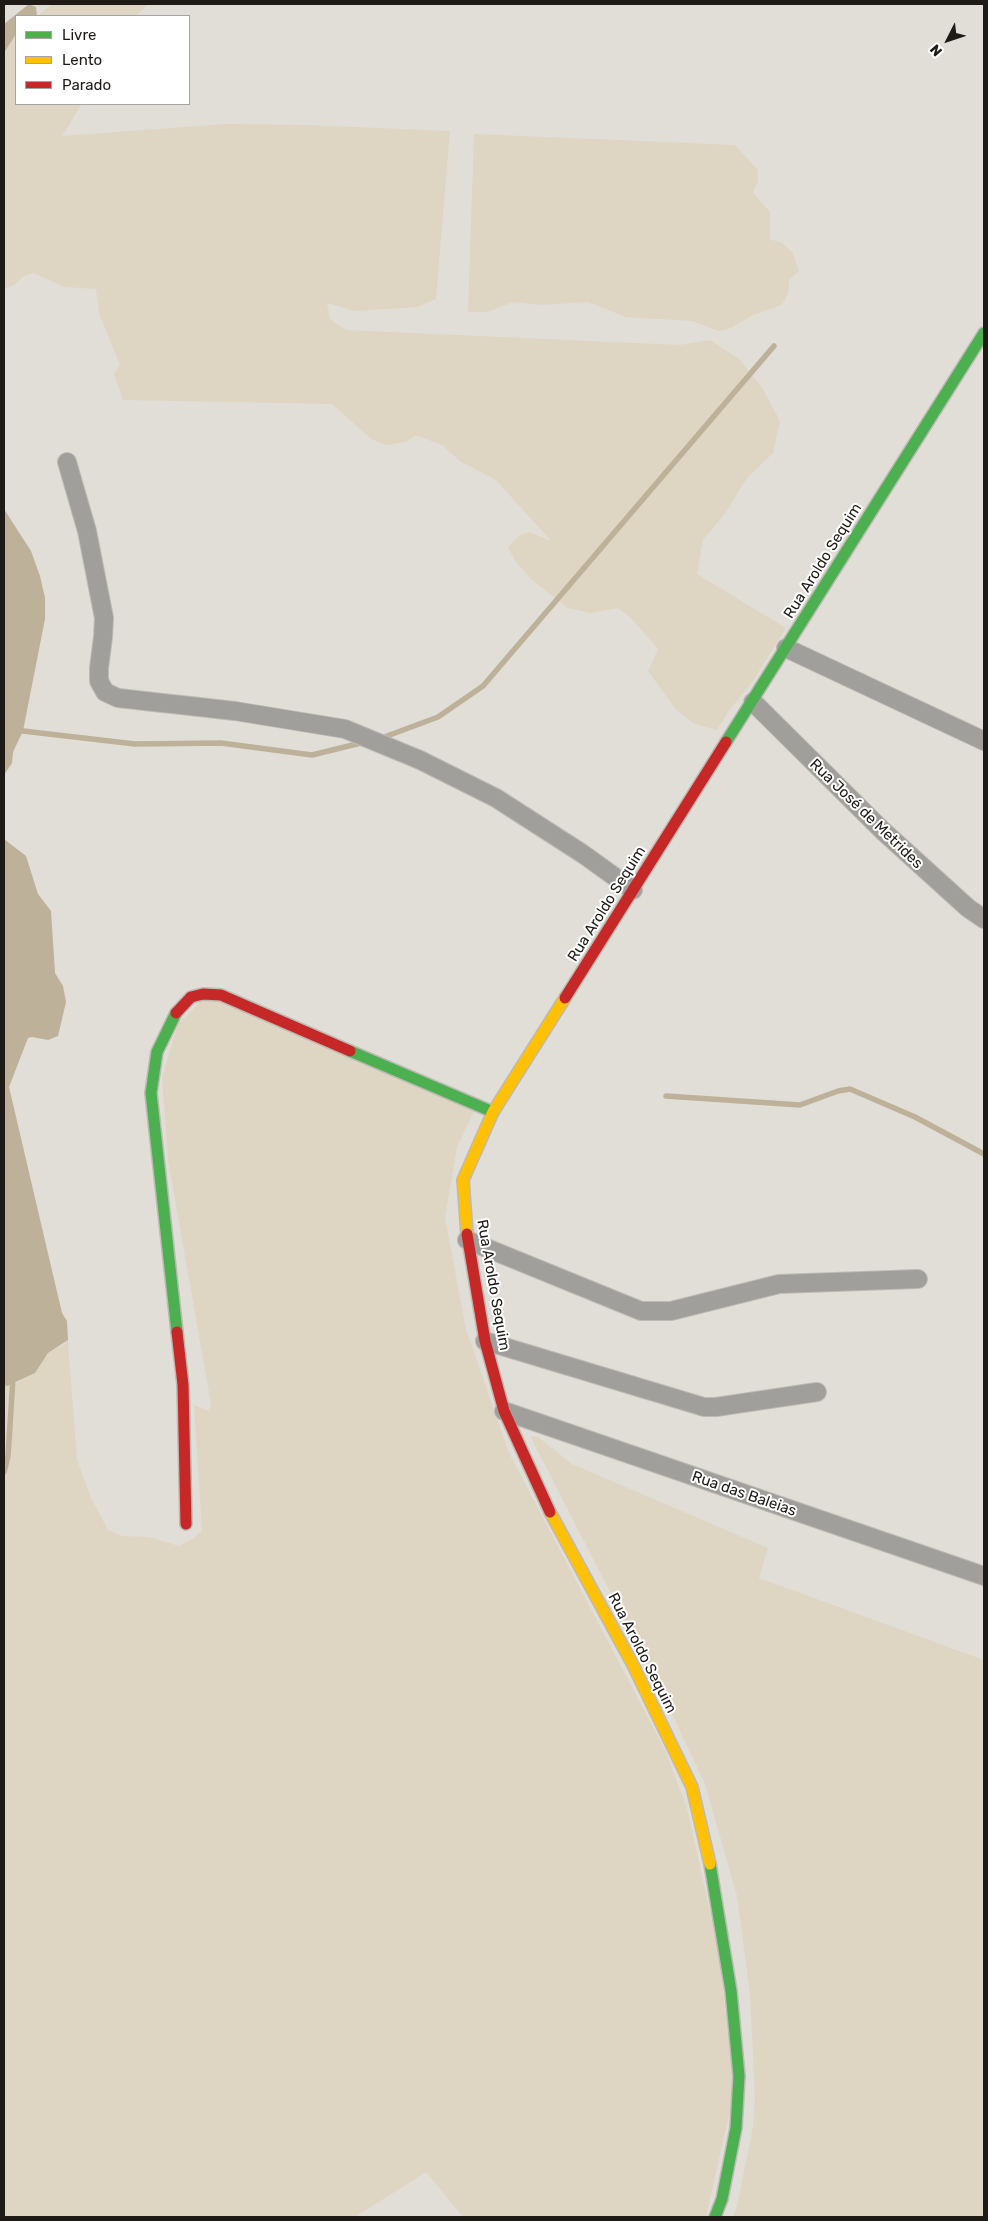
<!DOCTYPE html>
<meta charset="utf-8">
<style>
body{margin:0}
#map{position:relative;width:988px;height:2221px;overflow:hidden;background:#e1ded7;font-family:Rubik,sans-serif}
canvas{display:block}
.frame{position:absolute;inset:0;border:5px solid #1e1b17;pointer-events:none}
.legend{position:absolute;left:15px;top:15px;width:175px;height:90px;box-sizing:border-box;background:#fff;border:1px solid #a5a4a2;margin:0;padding:6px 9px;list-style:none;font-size:15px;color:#1e1b17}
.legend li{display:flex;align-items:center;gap:10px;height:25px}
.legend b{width:25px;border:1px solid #a5a4a2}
.north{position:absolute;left:923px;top:15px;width:50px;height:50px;-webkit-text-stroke:4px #fff;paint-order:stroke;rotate:229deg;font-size:14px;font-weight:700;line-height:20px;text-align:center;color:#1e1b17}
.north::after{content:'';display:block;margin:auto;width:18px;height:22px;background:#1e1b17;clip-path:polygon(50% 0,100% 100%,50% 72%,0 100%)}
</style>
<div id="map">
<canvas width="988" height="2221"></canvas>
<div class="frame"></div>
<ul class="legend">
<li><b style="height:6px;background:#4caf50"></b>Livre</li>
<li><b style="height:6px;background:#ffc107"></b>Lento</li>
<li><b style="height:6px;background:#c62828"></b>Parado</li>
</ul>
<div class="north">N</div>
</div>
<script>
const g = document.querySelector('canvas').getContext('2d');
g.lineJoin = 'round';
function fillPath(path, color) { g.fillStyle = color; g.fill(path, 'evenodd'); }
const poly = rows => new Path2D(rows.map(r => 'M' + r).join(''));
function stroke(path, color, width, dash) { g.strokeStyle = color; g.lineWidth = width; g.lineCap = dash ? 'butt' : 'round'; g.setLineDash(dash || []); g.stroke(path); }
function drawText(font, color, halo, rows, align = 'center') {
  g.font = font + ' Rubik,sans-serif'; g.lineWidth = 4; g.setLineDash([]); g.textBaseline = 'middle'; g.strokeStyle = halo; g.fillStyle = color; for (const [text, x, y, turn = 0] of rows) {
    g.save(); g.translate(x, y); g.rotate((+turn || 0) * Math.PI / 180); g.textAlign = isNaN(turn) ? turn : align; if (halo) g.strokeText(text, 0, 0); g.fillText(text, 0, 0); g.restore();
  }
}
const green = poly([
 [53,4,148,4,136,16,37,16],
 [16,34,16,104,82,104,62,136,225,124,306,125,450,131,436,299,417,307,355,311,327,303,330,319,346,330,679,345,710,340,739,359,763,389,780,421,773,453,747,478,724,515,703,540,697,574,786,628,753,681,728,712,717,730,693,723,677,711,648,671,658,649,631,618,618,608,590,613,568,608,532,580,515,561,508,547,522,534,529,532,551,541,496,480,460,461,442,445,416,435,405,442,386,445,371,439,332,404,123,400,114,374,120,365,99,313,96,289,65,287,33,273,24,276,14,285,4,289,4,53],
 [474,134,735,145,757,169,758,181,753,193,770,212,770,239,782,243,793,253,799,271,789,280,788,293,782,305,753,315,731,328,719,331,692,321,626,317,588,302,542,305,513,302,488,312,468,312],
 [208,994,474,1111,457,1147,445,1218,466,1329,509,1453,665,1750,687,1808,719,1953,734,2093,706,2217,463,2217,426,2172,355,2217,4,2217,4,1385,13,1385,35,1373,48,1353,65,1344,68,1339,67,1331,77,1459,91,1498,108,1530,122,1536,149,1537,179,1546,194,1538,202,1530,194,1405,208,1411,211,1404,168,1160,162,1078,178,1024],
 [530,1436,538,1437,572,1464,768,1548,759,1578,984,1660,984,2217,733,2217,737,2206,753,2127,755,2098,750,1994,737,1896,705,1784,662,1693]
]);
const water = poly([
 [29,4,36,7,37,16,16,16,16,34,4,53,4,24],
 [4,509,31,551,40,576,45,598,45,619,23,731,13,752,12,763,4,775],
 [4,839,26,856,38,894,51,911,55,973,63,986,66,1002,58,1036,48,1040,32,1037,28,1038,9,1087,62,1313,67,1321,68,1340,48,1353,35,1373,7,1386,4,1385]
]);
const stream = poly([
 [4,724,23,731,135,744,221,743,312,755,365,742],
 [379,739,438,717,483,686,774,346],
 [666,1096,800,1105,838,1091,850,1089,915,1117,984,1154],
 [4,1472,8,1456,13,1378]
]);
const street = poly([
 [67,462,87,531,104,618,103,637,99,668,99,681,105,692,118,698,235,711,345,729,420,760,496,798,583,854,633,890],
 [786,648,984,741],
 [753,702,883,831,968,908,984,919],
 [467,1240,641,1311,671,1311,779,1284,918,1279],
 [485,1341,704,1407,716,1407,817,1392],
 [504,1411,984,1576]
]);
const fast = poly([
 [726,742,984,333],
 [176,1013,157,1052,151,1093,177,1332],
 [350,1051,493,1112],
 [710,1864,731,1991,739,2076,736,2128,722,2199,715,2217]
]);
const slow = poly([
 [467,1234,463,1180,493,1112,565,998],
 [550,1512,633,1665,692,1787,710,1864]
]);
const jam = poly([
 [565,998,726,742],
 [176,1013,191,997,203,994,221,995,350,1051],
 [467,1234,485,1341,504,1411,550,1512],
 [177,1332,183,1385,186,1524]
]);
const streetNames = [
 ["Rua Aroldo Sequim",823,561,-58],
 ["Rua José de Metrides",866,814,44],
 ["Rua Aroldo Sequim",607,904,-58],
 ["Rua Aroldo Sequim",493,1285,80],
 ["Rua das Baleias",744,1494,19],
 ["Rua Aroldo Sequim",642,1653,63]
];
fillPath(green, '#dfd5c3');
fillPath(water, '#bdb199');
stroke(stream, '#bdb199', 5.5);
stroke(street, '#bdbab5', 20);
stroke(fast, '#bdbab5', 14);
stroke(slow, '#bdbab5', 14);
stroke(jam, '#bdbab5', 14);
stroke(street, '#a09f9c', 18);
stroke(fast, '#4caf50', 11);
stroke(slow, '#ffc107', 11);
stroke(jam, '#c62828', 11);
drawText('15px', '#1e1b17', '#fff', streetNames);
</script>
